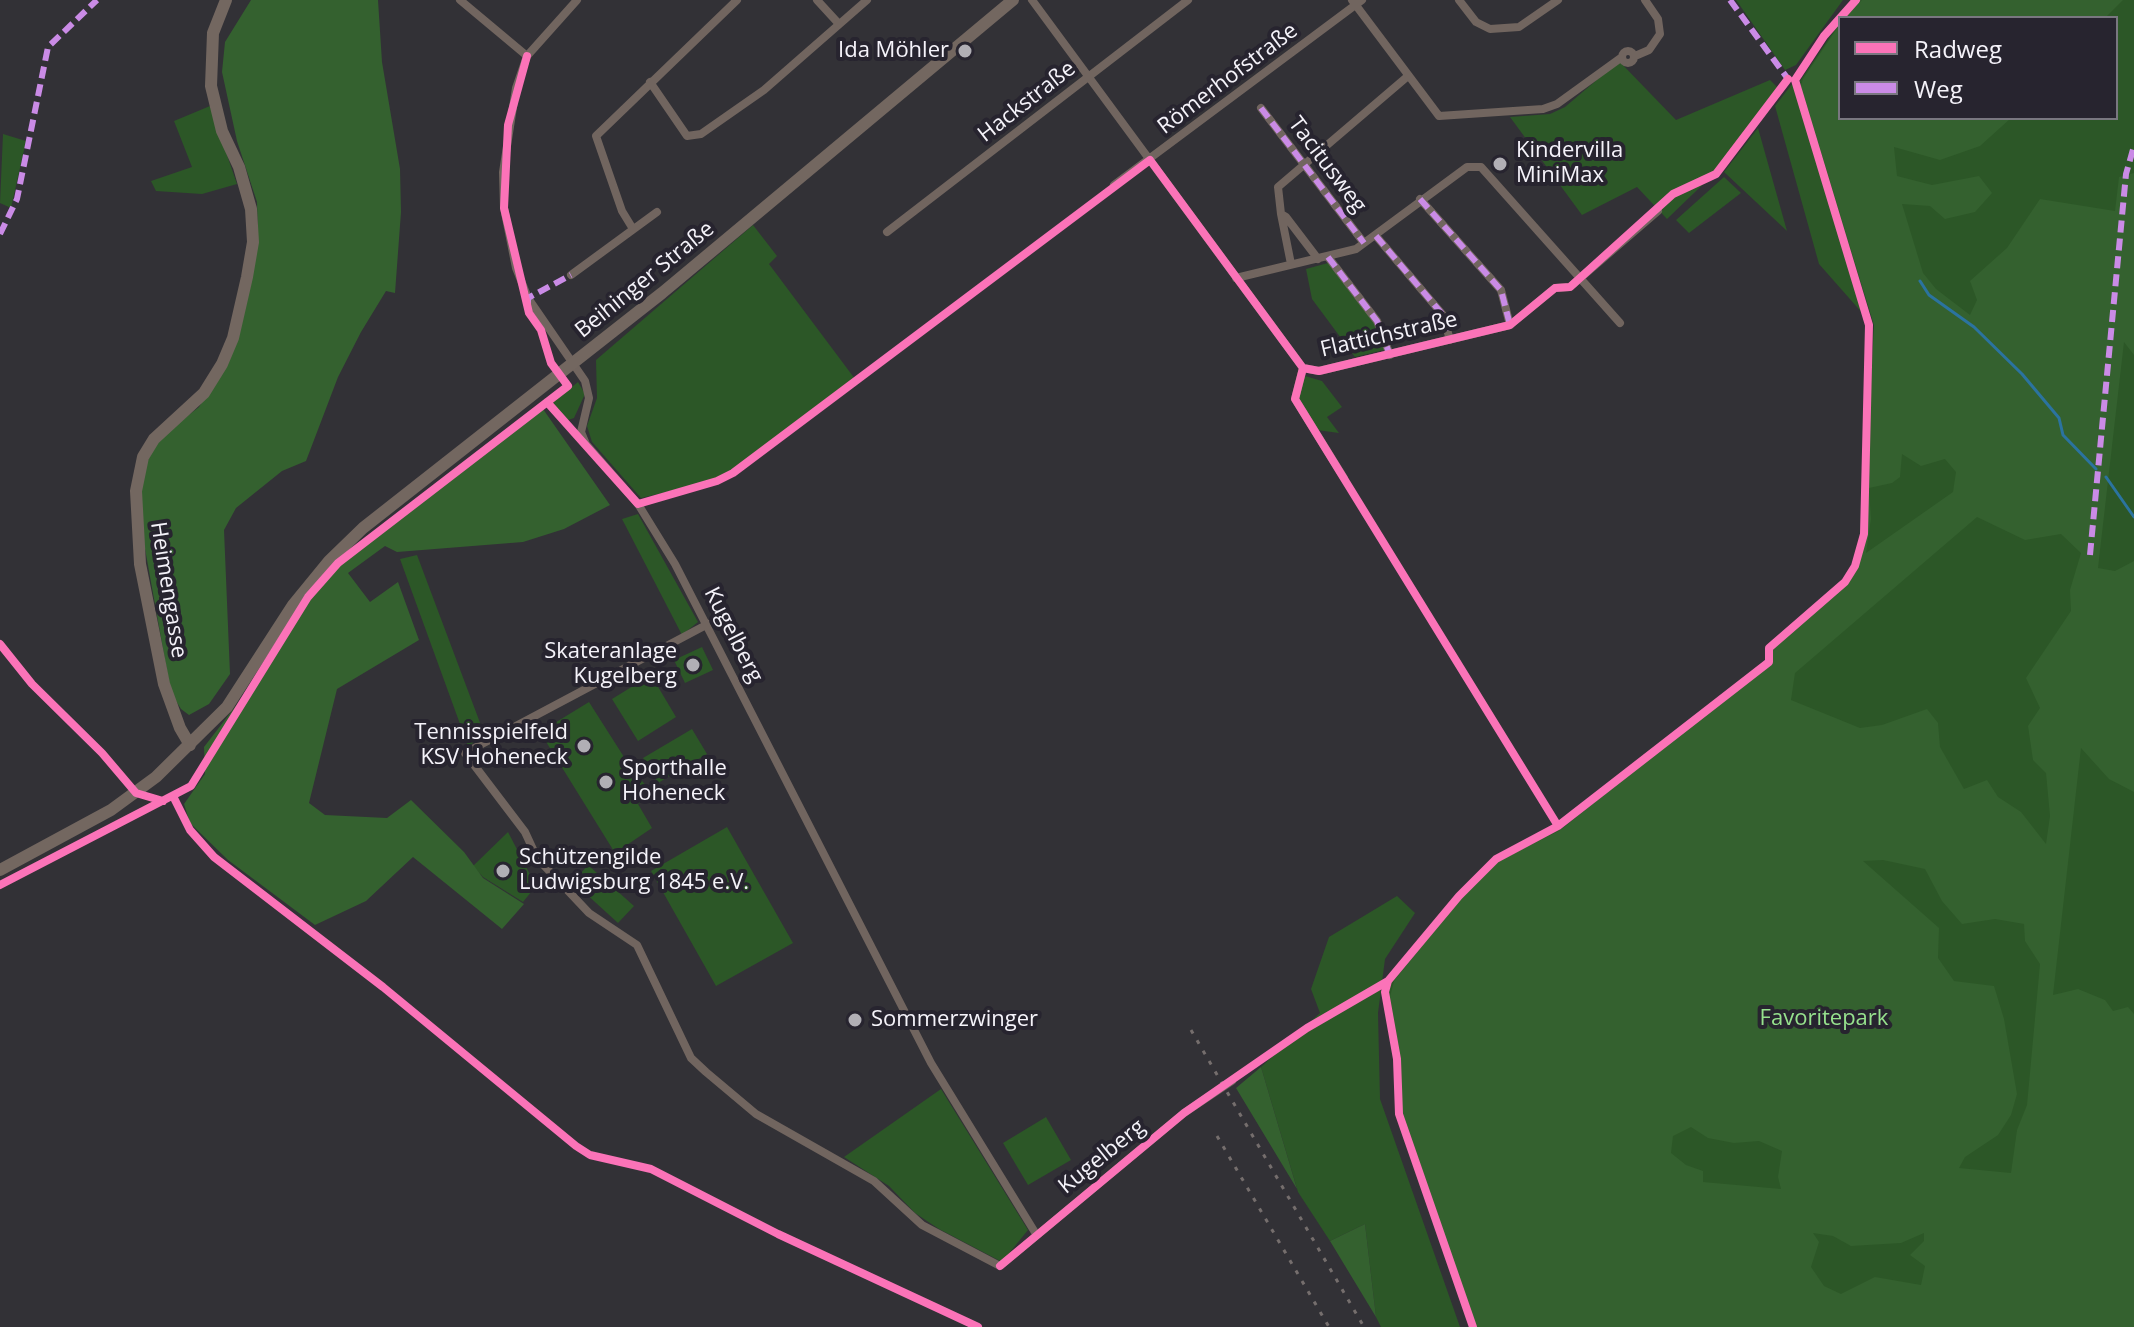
<!DOCTYPE html>
<meta charset="utf-8">
<style>
body{margin:0}
#map{position:relative;width:2134px;height:1327px;overflow:hidden;background:#323136;font-family:"Open Sans",sans-serif}
canvas{display:block}
.legend{position:absolute;left:1838px;top:16px;width:280px;height:104px;box-sizing:border-box;background:#27242f;border:2px solid #797780;margin:0;padding:10px 14px;list-style:none;font-size:24px;color:#f5f3fa}
.legend li{display:flex;align-items:center;gap:16px;height:40px}
.legend b{width:40px;border:2px solid #797780}
</style>
<div id="map">
<canvas width="2134" height="1327"></canvas>
<ul class="legend">
<li><b style="height:10px;background:#fb73b8"></b>Radweg</li>
<li><b style="height:10px;background:#ca8be6"></b>Weg</li>
</ul>
</div>
<script>
const g = document.querySelector('canvas').getContext('2d');
g.lineJoin = 'round';
function fillPath(path, color) { g.fillStyle = color; g.fill(path, 'evenodd'); }
const poly = rows => new Path2D(rows.map(r => 'M' + r).join(''));
function stroke(path, color, width, dash) { g.strokeStyle = color; g.lineWidth = width; g.lineCap = dash ? 'butt' : 'round'; g.setLineDash(dash || []); g.stroke(path); }
function drawText(font, color, halo, rows, align = 'center') {
  g.font = font + ' "Open Sans",sans-serif'; g.lineWidth = 8; g.setLineDash([]); g.textBaseline = 'middle'; g.strokeStyle = halo; g.fillStyle = color; for (const [text, x, y, turn = 0] of rows) {
    g.save(); g.translate(x, y); g.rotate((+turn || 0) * Math.PI / 180); g.textAlign = isNaN(turn) ? turn : align; if (halo) g.strokeText(text, 0, 0); g.fillText(text, 0, 0); g.restore();
  }
}
const green = poly([
 [1736,0,1843,0,1796,65,1785,70],
 [1860,0,2134,0,2134,1327,1475,1327,1399,1108,1385,990,1461,898,1499,861,1564,827,1769,663,1769,648,1845,582,1855,566,1864,534,1874,325,1804,103,1800,81,1840,22,1840,118,2116,118,2116,18,1843,18],
 [1619,61,1676,120,1770,80,1778,88,1721,167,1667,219,1637,187,1582,215,1510,117,1550,114,1565,107],
 [1792,84,1795,87,1864,315,1819,264,1775,106],
 [210,106,237,184,202,194,156,191,151,181,192,167,174,121],
 [1758,128,1787,231,1724,172],
 [3,134,26,141,11,208,0,203],
 [1724,177,1741,193,1689,233,1676,220],
 [753,225,777,256,769,264,855,379,729,473,697,485,641,498,592,442,587,426,597,398,596,360],
 [1328,263,1376,323,1384,350,1355,357,1312,299,1306,269],
 [1305,376,1322,381,1342,407,1327,417,1339,433,1317,430,1298,396],
 [578,382,585,394,574,418,568,420,552,403],
 [638,514,698,622,682,635,622,519],
 [417,555,485,736,468,746,400,559],
 [702,647,713,670,685,683,674,660],
 [651,675,676,717,638,741,612,699],
 [589,702,631,768,654,795,638,804,652,828,615,853,540,732],
 [692,729,707,754,658,783,643,758],
 [727,827,793,943,716,986,651,871],
 [508,832,536,886,523,902,483,877,473,866],
 [588,865,634,906,618,923,573,882],
 [1397,896,1415,913,1385,959,1378,1013,1380,1099,1460,1327,1381,1327,1376,1317,1365,1224,1330,1241,1298,1192,1261,1067,1320,1013,1311,989,1329,937],
 [941,1089,1028,1230,1002,1262,939,1229,915,1213,889,1186,844,1157],
 [1046,1117,1071,1160,1028,1185,1003,1143]
]);
const forest = poly([
 [251,0,378,0,382,62,400,169,401,212,395,293,386,291,361,332,338,377,306,461,282,471,236,508,224,530,230,674,209,704,189,715,181,709,171,693,140,521,142,472,159,438,199,407,229,355,258,239,257,202,237,141,222,72,225,42],
 [1862,0,2123,0,2105,18,1845,18],
 [1840,24,1840,118,2011,118,1980,146,1940,160,1894,147,1897,176,1932,185,1979,176,1992,193,1975,212,1945,219,1930,206,1902,204,1923,273,1936,289,1970,315,1977,300,1970,281,2007,248,2040,199,2115,211,2119,177,2134,173,2134,355,2124,342,2098,568,2115,571,2134,561,2134,792,2109,779,2081,748,2053,995,2078,989,2105,1000,2113,1011,2128,1007,2134,1014,2134,1327,1475,1327,1402,1110,1401,1059,1390,997,1394,981,1461,898,1499,861,1559,831,1769,663,1769,648,1845,582,1855,566,1864,534,1874,325,1801,86,1803,79],
 [1902,454,1921,466,1945,459,1956,472,1953,492,1866,553,1871,519,1869,488,1892,483,1900,477],
 [1977,517,2025,540,2061,534,2081,553,2070,590,2071,611,2026,678,2040,708,2028,726,2033,760,2046,773,2050,816,2046,844,2021,812,1998,797,1987,780,1964,789,1940,747,1938,723,1927,709,1882,725,1860,728,1791,700,1795,673],
 [1883,860,1925,869,1942,901,1962,924,1995,919,2024,924,2025,941,2040,964,2027,1105,2017,1130,2011,1173,1959,1168,1965,1157,1998,1135,2011,1115,2017,1094,2004,1019,1994,986,1954,981,1938,958,1939,928,1863,861],
 [1691,1127,1708,1138,1734,1143,1759,1141,1782,1151,1778,1177,1781,1189,1703,1182,1703,1171,1686,1165,1671,1153,1673,1136],
 [1813,1233,1833,1236,1851,1246,1901,1243,1924,1233,1924,1241,1910,1255,1925,1266,1921,1285,1875,1277,1841,1294,1824,1286,1811,1267,1819,1242],
 [543,409,610,505,564,529,523,542,397,552,385,546,348,573,370,602,398,582,419,640,337,689,309,803,325,815,387,818,411,800,464,852,483,878,524,904,502,929,413,857,366,901,315,925,228,860,190,823,184,804,205,774,204,747,255,681,313,594,342,562,379,529],
 [1261,1067,1297,1189,1236,1088],
 [1365,1224,1376,1317,1330,1241]
]);
const stream = poly([
 [1920,281,1929,295,1974,327,2022,374,2059,418,2063,435,2096,469],
 [2106,477,2134,517]
]);
const street = poly([
 [460,0,527,56],
 [577,0,527,56,516,88,503,172,504,208,516,268,528,298,585,381,589,398,581,432,586,444,638,504,675,564,931,1063,1036,1234],
 [817,0,839,24],
 [1032,0,1303,368,1319,371,1510,325,1555,288,1570,287,1658,211],
 [1352,0,1439,116,1543,109,1557,104,1622,57],
 [1459,0,1476,22,1490,29,1519,27,1558,0],
 '1622 57a6 6 0 1 1 12 0a6 6 0 1 1-12 0Z',
 [1635,56,1649,50,1660,34,1658,19,1645,0],
 [650,82,687,136,701,134,764,90,867,0],
 [1261,108,1364,243],
 [1114,185,1362,0],
 [1420,199,1501,290,1510,325],
 [1281,214,1291,264],
 [633,229,622,211,596,136,737,0],
 [887,232,1188,0],
 [1376,236,1443,315,1450,340],
 [1328,257,1377,321,1390,355],
 [1318,259,1286,217,1281,214,1278,187,1408,76],
 [571,275,657,212],
 [1236,278,1356,249,1467,167,1481,167,1620,323],
 [1303,368,1295,399,1344,478],
 [708,624,465,753,525,832,537,858,589,913,637,945,691,1058,706,1072,756,1114,874,1181,922,1225,1000,1266,1184,1113,1232,1081]
]);
const secondary = poly([
 [190,745,180,728,164,684,140,564,136,491,143,457,154,439,204,393,222,364,233,338,247,277,253,242,251,209,239,167,222,131,211,86,213,33,226,0],
 [0,870,111,810,156,777,227,707,293,605,329,561,363,528,662,293,1013,0]
]);
const rail = poly([
 [1191,1030,1364,1327],
 [1217,1136,1329,1327]
]);
const quiet = poly([
 [1730,0,1788,79],
 [1261,108,1364,243],
 [1420,199,1501,290,1510,325],
 [0,234,17,199,48,47,97,0],
 [1376,236,1443,315,1450,340],
 [1328,257,1377,321,1390,355],
 [528,304,528,298,571,275],
 [2090,555,2126,174,2134,146]
]);
const cycleway = poly([
 [1303,368,1295,399,1558,826],
 [547,402,638,504,717,481,733,473,1150,160,1303,368,1319,371,1510,325,1555,288,1570,287,1673,194,1716,174,1788,79],
 [0,644,32,684,102,753,136,793,163,801],
 [174,798,190,830,214,857,383,987,576,1146,590,1155,651,1169,778,1234,978,1327],
 [0,885,191,786,308,597,338,563,568,386,551,363,541,330,529,313,504,208,508,125,527,56],
 [1000,1266,1184,1113,1307,1028,1388,981],
 [1473,1327,1399,1114,1397,1059,1385,992,1388,981,1459,896,1496,859,1558,826,1769,662,1769,648,1845,582,1855,566,1864,534,1869,325,1795,80,1824,36,1856,0]
]);
const markers = [
 [965,51,8,"#b1afb5"],
 [1500,164,8,"#b1afb5"],
 [693,665,8,"#b1afb5"],
 [584,746,8,"#b1afb5"],
 [606,782,8,"#b1afb5"],
 [503,871,8,"#b1afb5"],
 [855,1020,8,"#b1afb5"]
];
const poiNames = [
 ["Ida Möhler",949,51,"right"],
 ["Kindervilla",1516,151],
 ["MiniMax",1516,176],
 ["Skateranlage",677,652,"right"],
 ["Kugelberg",677,677,"right"],
 ["Tennisspielfeld",568,733,"right"],
 ["KSV Hoheneck",568,758,"right"],
 ["Sporthalle",622,769],
 ["Hoheneck",622,794],
 ["Schützengilde",519,858],
 ["Ludwigsburg 1845 e.V.",519,883],
 ["Sommerzwinger",871,1020]
];
const streetNames = [
 ["Römerhofstraße",1228,79,-37],
 ["Hackstraße",1027,102,-38],
 ["Tacitusweg",1327,165,53],
 ["Beihinger Straße",645,280,-39],
 ["Flattichstraße",1389,335,-13],
 ["Heimengasse",168,590,81],
 ["Kugelberg",733,635,63],
 ["Kugelberg",1102,1157,-39]
];
const parkNames = [
 ["Favoritepark",1824,1019]
];
fillPath(green, '#2c5727');
fillPath(forest, '#34612f');
stroke(stream, '#2b739f', 3);
stroke(street, '#71655f', 8);
stroke(secondary, '#736760', 12);
stroke(rail, '#756e6d', 3, [4, 8]);
stroke(quiet, '#ca8be6', 6, [12, 6]);
stroke(cycleway, '#fb73b8', 8);
for (const [x, y, r, color] of markers) { const dot = new Path2D(); dot.arc(x, y, r, 0, 2 * Math.PI); g.fillStyle = color; g.fill(dot); stroke(dot, '#27242f', 3); }
drawText('22px', '#f5f3fa', '#27242f', poiNames, 'left');
drawText('22px', '#f5f3fa', '#27242f', streetNames);
drawText('22px', '#96e18d', '#27242f', parkNames);
</script>
